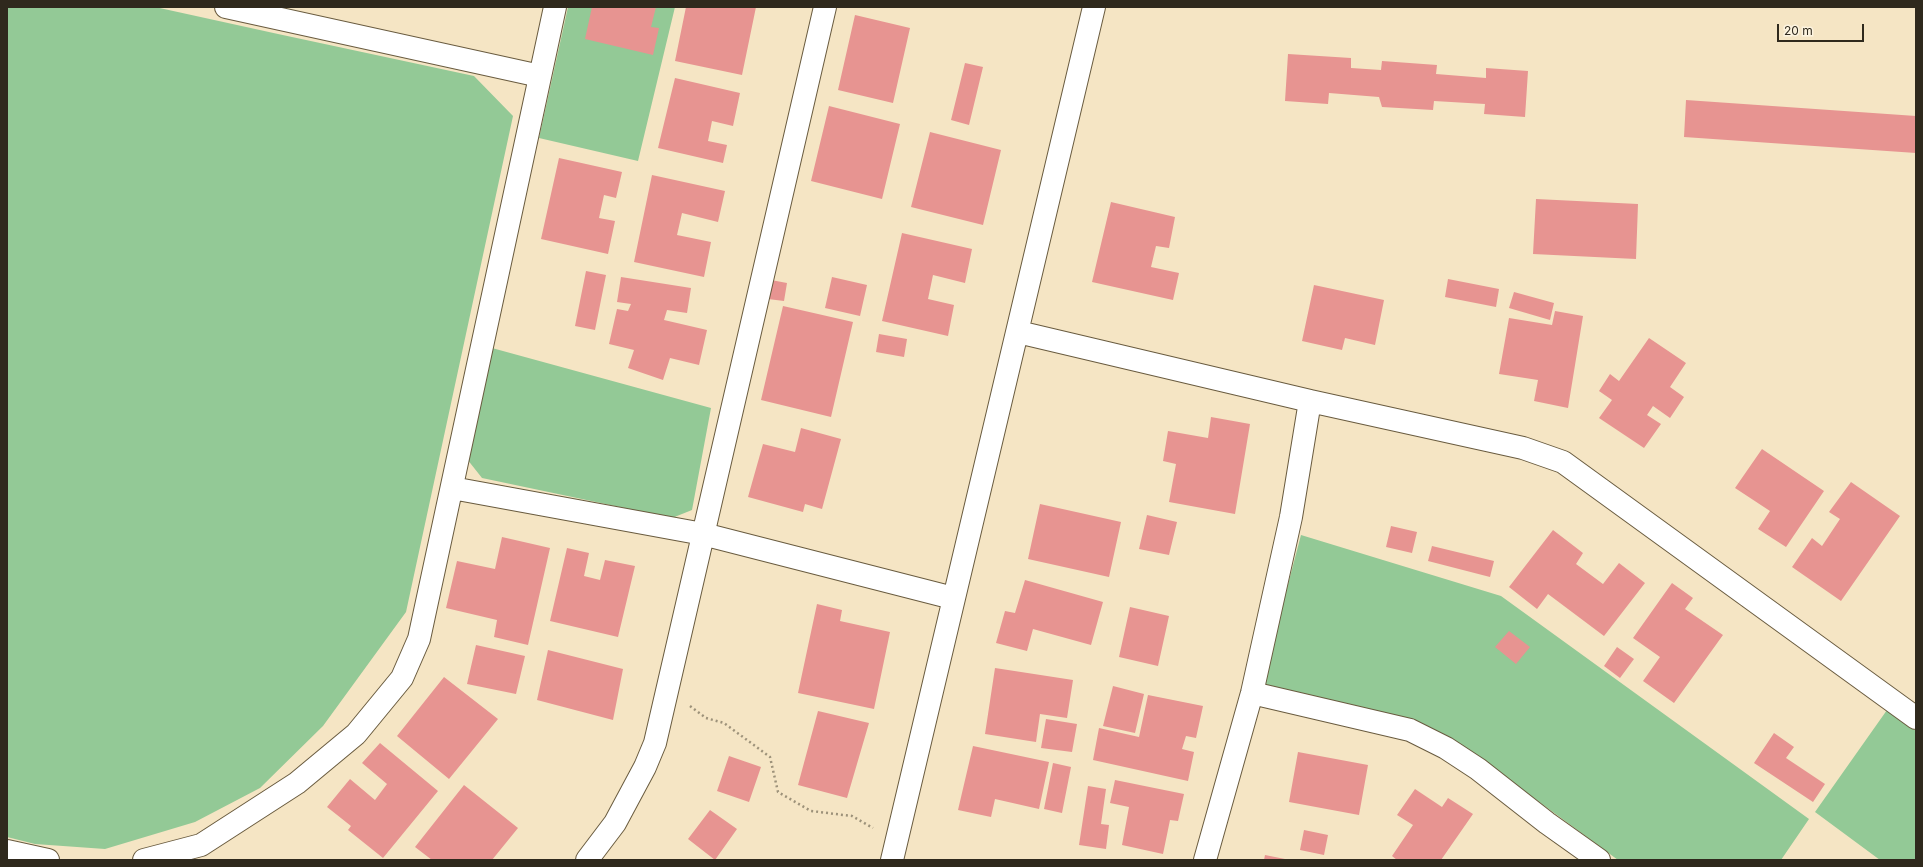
<!DOCTYPE html>
<style>
body{margin:0}
#map{position:relative;width:1923px;height:867px;overflow:hidden;background:#f5e5c4;font-family:Inter,sans-serif}
canvas{display:block}
.frame{position:absolute;inset:0;border:8px solid #2f291d;pointer-events:none}
.scale{position:absolute;left:1777px;top:24px;width:87px;height:18px;box-sizing:border-box;border:2px solid #2f291d;border-top:0;padding-left:5px;font-size:12px;line-height:14px;white-space:nowrap;color:#2f291d;-webkit-text-stroke:3px #fcf3df;paint-order:stroke}
</style>
<div id="map">
<canvas width="1923" height="867"></canvas>
<div class="frame"></div>
<div class="scale">20 m</div>
</div>
<script>
const g = document.querySelector('canvas').getContext('2d');
g.lineJoin = 'round';
function fillPath(path, color) { g.fillStyle = color; g.fill(path, 'evenodd'); }
const poly = rows => new Path2D(rows.map(r => 'M' + r).join(''));
function stroke(path, color, width, dash) { g.strokeStyle = color; g.lineWidth = width; g.lineCap = dash ? 'butt' : 'round'; g.setLineDash(dash || []); g.stroke(path); }
const green = poly([
 [7,7,155,7,278,34,474,76,513,116,406,612,323,726,260,788,195,822,105,849,35,844,7,837],
 [568,7,675,7,638,161,539,138],
 [492,348,711,408,692,510,672,518,482,478,467,459],
 [1301,535,1501,596,1809,819,1781,860,1618,860,1485,762,1261,687],
 [1887,710,1916,731,1916,860,1880,860,1815,812]
]);
const building = poly([
 [592,7,656,7,651,27,659,28,653,55,585,39],
 [686,7,756,7,742,75,675,61],
 [855,15,910,28,893,103,838,90],
 [1288,54,1351,58,1351,68,1381,70,1382,61,1437,65,1436,74,1486,78,1486,68,1528,71,1525,117,1484,114,1485,104,1434,101,1433,110,1382,107,1379,97,1329,93,1328,104,1285,101],
 [965,63,983,67,969,125,951,120],
 [675,78,740,93,733,126,712,121,708,141,727,145,723,163,658,148],
 [1686,100,1916,116,1916,153,1684,137],
 [829,106,900,124,882,199,811,181],
 [930,132,1001,150,983,225,911,207],
 [559,158,622,172,616,198,604,195,599,218,615,221,608,254,541,239],
 [652,175,725,191,718,222,682,213,677,235,711,242,704,277,634,262],
 [1536,199,1638,204,1636,259,1533,254],
 [1111,202,1175,217,1169,248,1156,246,1151,267,1179,273,1173,300,1092,282],
 [902,233,972,249,965,283,933,275,928,299,954,305,948,336,882,321],
 [586,271,606,275,595,330,575,326],
 [621,277,691,288,687,313,667,310,664,320,707,330,699,365,670,358,663,380,628,368,634,350,609,344,617,309,628,311,631,304,617,302],
 [832,277,867,285,860,316,825,308],
 [1448,279,1499,289,1496,307,1445,297],
 [771,280,787,283,784,301,768,299],
 [1314,285,1384,300,1375,345,1345,338,1342,350,1302,341],
 [1514,292,1554,303,1550,320,1509,308],
 [783,306,853,322,831,417,761,400],
 [1555,311,1583,316,1568,408,1534,401,1538,380,1499,374,1509,318,1552,325],
 [879,334,907,339,904,357,876,352],
 [1649,338,1686,363,1670,387,1684,397,1670,418,1653,406,1647,415,1661,424,1644,448,1599,418,1612,400,1599,391,1610,374,1619,381],
 [1211,417,1250,424,1235,514,1169,502,1176,464,1163,461,1168,431,1208,438],
 [801,428,841,439,822,509,805,504,803,512,748,497,763,444,795,452],
 [1762,449,1824,491,1786,547,1758,529,1770,511,1735,488],
 [1851,482,1900,516,1841,601,1792,567,1812,538,1822,546,1840,519,1829,512],
 [1040,504,1121,522,1109,577,1028,559],
 [1147,515,1177,522,1169,555,1139,549],
 [1391,526,1417,532,1412,553,1386,547],
 [1553,530,1583,553,1576,564,1603,584,1619,563,1645,583,1604,636,1548,594,1537,609,1509,587],
 [502,537,550,548,528,645,494,637,497,620,446,608,457,561,495,569],
 [1432,546,1494,561,1490,577,1428,561],
 [567,548,589,553,584,576,600,580,605,560,635,566,618,637,550,621],
 [1025,580,1103,602,1091,645,1033,629,1027,651,996,643,1005,611,1015,613],
 [1672,583,1693,598,1685,609,1723,635,1674,703,1643,681,1660,657,1633,638],
 [817,604,842,610,840,621,890,632,874,709,798,693],
 [1130,607,1169,616,1158,666,1119,657],
 [1509,631,1530,647,1516,664,1495,647],
 [476,645,525,656,516,694,467,684],
 [1617,647,1634,659,1620,678,1604,666],
 [548,650,623,669,613,720,537,700],
 [995,668,1073,680,1067,718,1040,714,1036,742,985,734],
 [444,677,498,719,449,779,397,736],
 [1113,686,1144,694,1135,733,1103,726],
 [1148,695,1203,706,1196,738,1186,736,1182,749,1194,752,1188,781,1093,760,1099,728,1139,737],
 [818,711,869,723,847,798,798,785],
 [1046,719,1077,724,1072,752,1041,748],
 [1774,733,1794,747,1786,758,1825,784,1813,802,1754,763],
 [380,743,438,791,383,858,348,830,351,826,327,807,350,779,375,800,387,784,362,763],
 [973,746,1049,762,1039,809,995,799,991,817,958,810],
 [1298,752,1368,765,1359,815,1289,802],
 [729,756,761,767,749,802,717,791],
 [1053,763,1071,767,1062,813,1044,809],
 [1115,780,1184,794,1178,821,1170,820,1163,854,1122,845,1129,807,1110,803],
 [464,785,518,828,492,860,432,860,415,847],
 [1088,786,1106,789,1101,824,1109,825,1106,849,1079,845],
 [1415,789,1442,807,1448,798,1473,814,1441,860,1397,860,1392,856,1413,825,1397,815],
 [710,810,737,829,715,860,688,839],
 [1304,830,1328,835,1324,855,1300,850],
 [1265,855,1285,859,1285,860,1264,860]
]);
const path = poly([
 [690,706,706,718,724,723,770,757,778,792,811,811,852,816,873,828]
]);
const street = poly([
 [226,7,540,76],
 [1018,332,1310,401,1291,517,1252,693,1205,860],
 [1310,401,1523,448,1563,462,1916,718],
 [452,488,703,534,953,598],
 [1252,693,1410,730,1446,748,1478,769,1547,823,1599,860],
 [7,851,48,860],
 [144,860,201,845,297,783,356,734,402,678,419,639,555,7],
 [587,860,615,823,645,767,655,743,825,7],
 [892,860,1094,7]
]);
fillPath(green, '#93c996');
fillPath(building, '#e79491');
stroke(street, '#695b3f', 24);
stroke(path, '#9d927a', 2.5, [2, 3]);
stroke(street, '#fff', 22);
</script>
